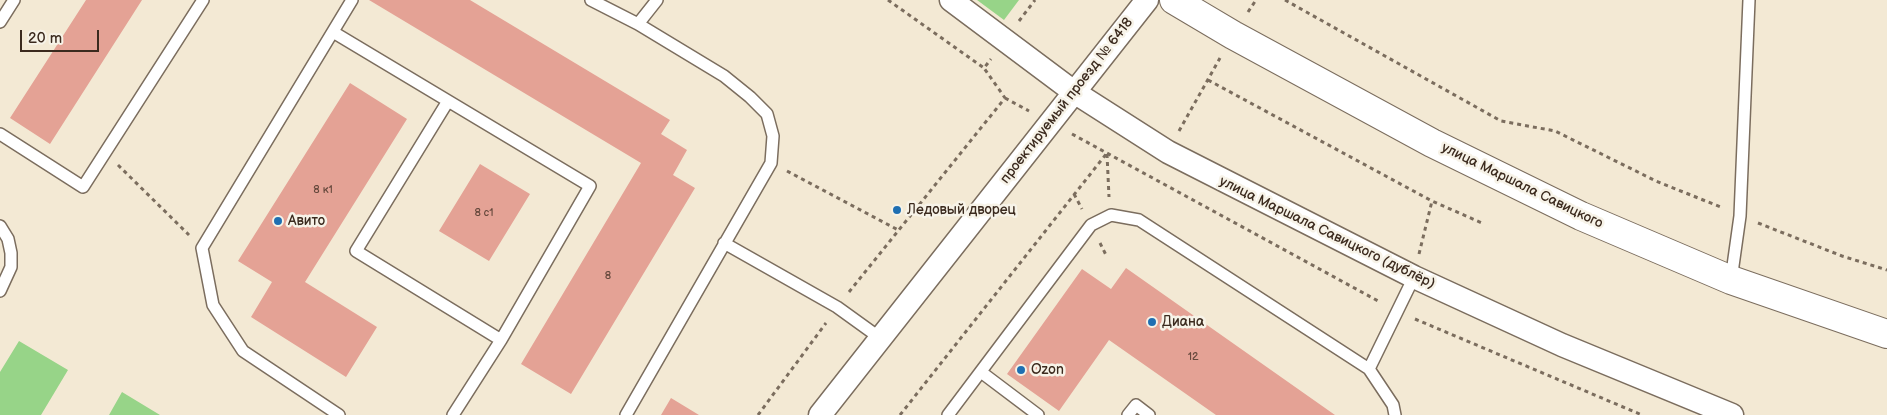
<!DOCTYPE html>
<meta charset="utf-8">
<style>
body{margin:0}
#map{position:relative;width:1887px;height:415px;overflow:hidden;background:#f3e9d4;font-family:"Balsamiq Sans",sans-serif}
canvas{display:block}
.scale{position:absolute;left:20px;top:30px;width:79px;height:22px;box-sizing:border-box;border:2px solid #3b2a1e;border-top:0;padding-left:6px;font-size:15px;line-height:18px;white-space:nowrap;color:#3b2a1e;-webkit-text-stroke:4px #f7f3e8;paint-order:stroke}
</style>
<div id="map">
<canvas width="1887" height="415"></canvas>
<div class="scale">20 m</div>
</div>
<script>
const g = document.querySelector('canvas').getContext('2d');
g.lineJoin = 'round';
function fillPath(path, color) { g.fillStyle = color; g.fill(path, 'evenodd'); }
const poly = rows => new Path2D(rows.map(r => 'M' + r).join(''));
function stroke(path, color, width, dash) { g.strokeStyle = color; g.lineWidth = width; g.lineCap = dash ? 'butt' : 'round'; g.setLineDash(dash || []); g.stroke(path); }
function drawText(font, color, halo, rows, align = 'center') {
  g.font = font + ' "Balsamiq Sans",sans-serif'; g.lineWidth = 5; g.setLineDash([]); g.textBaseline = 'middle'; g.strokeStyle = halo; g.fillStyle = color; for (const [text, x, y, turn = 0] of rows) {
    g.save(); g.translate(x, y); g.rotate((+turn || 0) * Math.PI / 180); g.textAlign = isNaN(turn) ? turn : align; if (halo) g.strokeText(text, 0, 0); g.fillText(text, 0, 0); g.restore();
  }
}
const green = poly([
 [977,0,1019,0,1004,20],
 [19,341,68,370,41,415,0,415,0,372],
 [122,392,160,415,109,415]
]);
const building = poly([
 [86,0,142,0,50,144,10,118],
 [369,0,470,0,670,120,661,134,687,150,673,175,695,188,571,394,521,364,641,163],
 [350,83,407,119,305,282,377,327,346,377,251,317,272,282,238,261],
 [480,164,530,194,489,261,439,231],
 [1126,268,1335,415,1216,415,1109,340,1059,411,1007,374,1082,269,1111,289],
 [671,398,699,415,661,415]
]);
const path = poly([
 [888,0,984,68,991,59],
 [1285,0,1501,121,1555,131,1656,181,1723,208],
 [1248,12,1256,0],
 [1019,21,1035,0],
 [1208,80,1432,201,1482,223],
 [1005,98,1029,111],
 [1179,131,1220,58],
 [1072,134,1380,302],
 [1107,154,1109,197],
 [118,165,189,235],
 [787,171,900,231],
 [1074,194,1082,209],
 [1758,223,1842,256,1887,270],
 [1100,243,1106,255],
 [1419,254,1432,201],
 [849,292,1005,98,984,68],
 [1415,319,1642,415],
 [758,415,826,323],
 [900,415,1107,153]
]);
const service = poly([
 [591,0,638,24,724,76,750,97,767,114,773,136,771,163,626,415],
 [0,22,14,0],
 [638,24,657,0],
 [333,32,590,186,501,340,453,415],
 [448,101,356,251,501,340],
 [0,134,83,187,203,0],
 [0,226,8,239,11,253,11,267,0,291],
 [724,243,837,307,880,338],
 [1731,280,1740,216,1749,0],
 [1369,369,1414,277],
 [981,372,1038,415],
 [339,415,243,351,213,305,202,248,352,0],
 [948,415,1091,225,1111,215,1139,220,1369,369,1393,405,1395,415],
 [1128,415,1136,405,1149,415]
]);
const minor = poly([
 [951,0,1074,92,1168,152,1414,277,1562,345,1732,415],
 [820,415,1147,0]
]);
const tertiary = poly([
 [1174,0,1233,35,1432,143,1581,216,1731,280,1887,334]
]);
const markers = [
 [897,210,5,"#1f6fb2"],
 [278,221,5,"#1f6fb2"],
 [1152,322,5,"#1f6fb2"],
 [1021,370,5,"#1f6fb2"]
];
const numberNames = [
 ["8 к1",323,190],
 ["8 с1",484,213],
 ["8",608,276],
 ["12",1193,357]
];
const streetNames = [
 ["проектируемый проезд № 6418",1067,101,-52],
 ["улица Маршала Савицкого",1522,186,26],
 ["улица Маршала Савицкого (дублёр)",1327,233,26]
];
const poiNames = [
 ["Ледовый дворец",907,210],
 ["Авито",288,221],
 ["Диана",1162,322],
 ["Ozon",1031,370]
];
fillPath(green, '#97d488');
fillPath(building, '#e4a295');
stroke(service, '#7b6d5e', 14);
stroke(minor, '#7b6d5e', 25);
stroke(tertiary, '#7b6d5e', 30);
stroke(path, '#7b6d5e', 3, [4, 4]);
stroke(service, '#fff', 11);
stroke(minor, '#fff', 22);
stroke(tertiary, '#fff', 28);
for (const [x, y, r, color] of markers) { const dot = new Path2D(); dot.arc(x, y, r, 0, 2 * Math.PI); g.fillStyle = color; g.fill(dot); stroke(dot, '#f7f3e8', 2); }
drawText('11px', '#65483c', null, numberNames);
drawText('14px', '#3b2a1e', '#f7f3e8', streetNames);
drawText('14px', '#3b2a1e', '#f7f3e8', poiNames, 'left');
</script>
